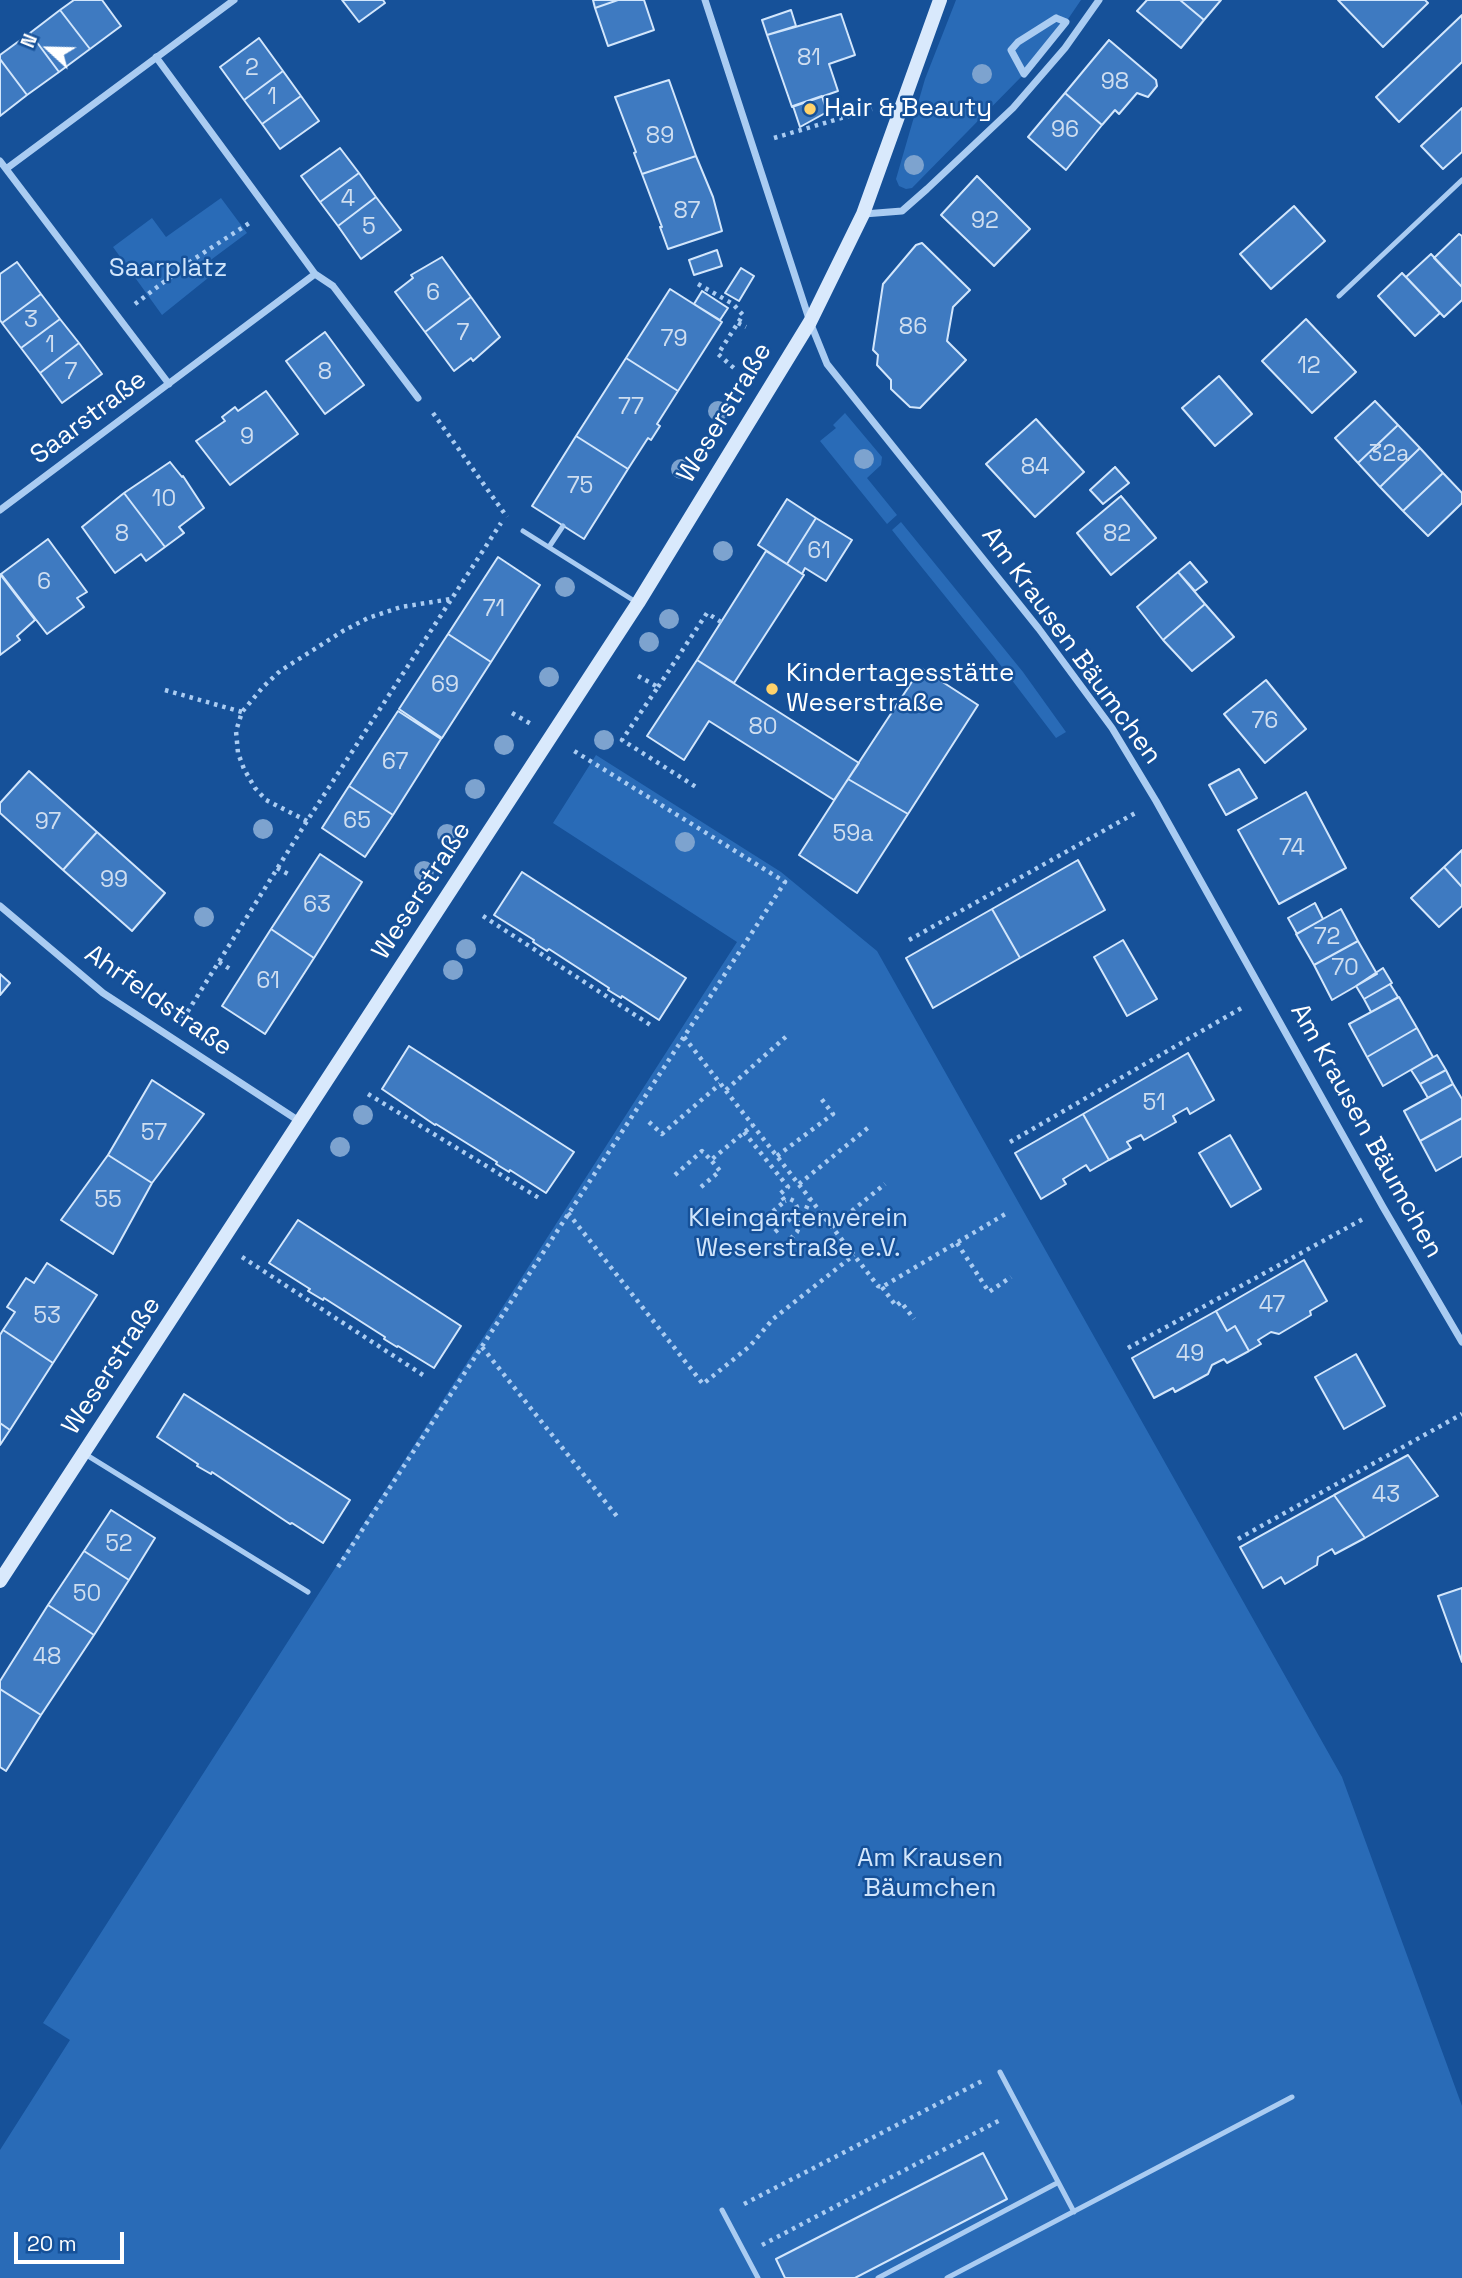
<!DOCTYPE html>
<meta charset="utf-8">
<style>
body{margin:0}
#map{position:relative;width:1462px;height:2278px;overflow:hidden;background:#165199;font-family:"Space Grotesk",sans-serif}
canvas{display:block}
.north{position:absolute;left:14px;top:14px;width:70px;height:70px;-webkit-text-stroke:5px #165199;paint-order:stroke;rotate:292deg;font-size:19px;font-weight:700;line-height:28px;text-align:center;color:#fff}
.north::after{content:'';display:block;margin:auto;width:24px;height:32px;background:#fff;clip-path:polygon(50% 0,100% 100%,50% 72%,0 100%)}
.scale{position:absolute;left:14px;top:2232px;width:110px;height:32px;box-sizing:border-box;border:4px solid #fff;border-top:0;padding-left:9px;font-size:21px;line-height:24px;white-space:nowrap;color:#fff;-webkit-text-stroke:5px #165199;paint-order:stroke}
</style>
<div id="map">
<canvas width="1462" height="2278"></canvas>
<div class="north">N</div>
<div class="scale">20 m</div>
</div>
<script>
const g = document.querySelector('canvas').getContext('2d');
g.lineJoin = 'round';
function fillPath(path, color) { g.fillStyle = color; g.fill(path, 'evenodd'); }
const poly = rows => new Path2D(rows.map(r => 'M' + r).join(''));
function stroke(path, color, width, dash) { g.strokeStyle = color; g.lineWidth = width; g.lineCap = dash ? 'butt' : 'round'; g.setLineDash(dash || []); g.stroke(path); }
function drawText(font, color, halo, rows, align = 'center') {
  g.font = font + ' "Space Grotesk",sans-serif'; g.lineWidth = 5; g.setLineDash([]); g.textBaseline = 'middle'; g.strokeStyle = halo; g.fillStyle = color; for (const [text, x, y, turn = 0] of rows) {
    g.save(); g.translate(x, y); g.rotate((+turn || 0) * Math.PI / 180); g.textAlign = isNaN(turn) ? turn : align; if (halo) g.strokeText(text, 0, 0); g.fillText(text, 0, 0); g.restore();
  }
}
const green = poly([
 [956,0,1081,0,1066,22,1024,74,912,188,906,189,899,186,896,179,925,79],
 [221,198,247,233,200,268,208,278,162,315,113,247,152,218,166,237],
 [845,413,882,457,881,465,867,478,897,515,887,524,820,441,836,428,833,425],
 [901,522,1023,672,1066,732,1056,738,995,658,907,549,892,530],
 [596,755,781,872,877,951,1342,1777,1462,2106,1462,2278,0,2278,0,2150,70,2040,43,2023,737,942,553,823]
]);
const building = poly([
 [74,0,102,0,121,26,90,49,60,10,74,0],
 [342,0,383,0,385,3,359,22,342,0],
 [593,0,618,0,595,8,593,0],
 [618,0,644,0,654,30,608,46,595,8,618,0],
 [1147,0,1180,0,1204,20,1181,48,1137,11,1147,0],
 [1180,0,1221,0,1204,20,1180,0],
 [1338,0,1425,0,1428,3,1383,47,1338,0],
 [60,10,90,49,59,72,30,33,60,10],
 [791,10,796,26,767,35,762,20,791,10],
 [841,14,855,55,829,64,838,91,792,107,767,35,841,14],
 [1462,15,1462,62,1399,122,1376,97,1462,15],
 [30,33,59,72,27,95,0,59,0,55,30,33],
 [259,38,283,71,244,100,220,67,259,38],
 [1109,40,1156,80,1157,86,1148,97,1137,93,1119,114,1115,110,1102,125,1065,93,1109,40],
 [0,59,27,95,0,116,0,59],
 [283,71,301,96,262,124,244,100,283,71],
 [669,80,696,156,642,174,634,153,636,152,615,97,669,80],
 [1065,93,1102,125,1066,170,1028,137,1065,93],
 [301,96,319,121,280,149,262,124,301,96],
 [822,96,827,112,800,127,793,106,822,96],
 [1462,108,1462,152,1443,169,1421,146,1462,108],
 [340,148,359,173,320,202,301,176,340,148],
 [696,156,713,197,722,231,668,249,660,227,662,227,642,174,696,156],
 [359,173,376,197,338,226,320,202,359,173],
 [977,176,1030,229,994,266,941,215,977,176],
 [376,197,401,230,361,259,338,226,376,197],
 [1294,206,1325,241,1271,289,1240,254,1294,206],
 [1459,234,1462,236,1462,287,1434,258,1459,234],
 [922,243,970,290,953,307,947,341,966,360,920,408,910,407,891,389,891,380,877,365,878,355,873,350,883,284,916,245,922,243],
 [717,250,722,266,694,275,689,260,717,250],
 [1431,254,1462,287,1462,300,1444,317,1406,277,1431,254],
 [442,257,471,297,425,332,395,292,413,278,411,275,442,257],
 [17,262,41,294,2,323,0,320,0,274,17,262],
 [741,268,754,276,739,301,725,293,741,268],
 [1402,273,1440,313,1415,336,1378,296,1402,273],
 [670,289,722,322,678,391,626,358,670,289],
 [702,291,728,308,720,320,694,304,702,291],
 [41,294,60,319,21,348,2,323,41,294],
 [471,297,500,337,473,361,471,358,454,371,425,332,471,297],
 [60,319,79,343,40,373,21,348,60,319],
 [1306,319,1356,372,1312,413,1262,361,1306,319],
 [325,332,364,385,325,414,286,361,325,332],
 [79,343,102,374,62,403,40,373,79,343],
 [626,358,678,391,657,424,660,426,651,440,648,438,628,469,576,436,626,358],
 [1219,376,1252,414,1215,446,1182,408,1219,376],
 [266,391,298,434,230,485,196,441,225,421,222,417,235,407,238,411,266,391],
 [1375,401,1398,425,1358,463,1335,438,1375,401],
 [1036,419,1084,472,1035,517,986,464,1036,419],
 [1398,425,1420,448,1380,487,1358,463,1398,425],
 [576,436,628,469,584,539,532,506,576,436],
 [1420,448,1443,473,1403,511,1380,487,1420,448],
 [170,462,182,477,183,476,204,508,179,527,184,533,165,547,124,493,170,462],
 [1115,467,1129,483,1103,504,1090,490,1115,467],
 [1443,473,1462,493,1462,503,1428,536,1403,511,1443,473],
 [124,493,165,547,146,561,141,554,115,573,82,527,124,493],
 [1121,496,1156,538,1111,575,1077,533,1121,496],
 [787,499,816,518,787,564,758,545,787,499],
 [816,518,852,540,826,581,805,568,802,574,787,564,816,518],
 [48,539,87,592,77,598,84,607,47,634,1,574,48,539],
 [766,551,804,575,734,683,697,660,766,551],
 [498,557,540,585,491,662,448,634,498,557],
 [1190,562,1207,582,1195,591,1178,572,1190,562],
 [1178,572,1205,604,1163,640,1137,607,1178,572],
 [0,574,35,620,17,636,20,640,0,655,0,574],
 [1205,604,1234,637,1192,671,1163,640,1205,604],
 [448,634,491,662,442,738,399,709,448,634],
 [697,660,859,763,834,800,709,721,684,760,647,736,697,660],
 [921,668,978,705,908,814,848,779,921,668],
 [1266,680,1306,729,1265,763,1224,714,1266,680],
 [398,711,441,739,393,815,349,786,398,711],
 [1239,769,1257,798,1226,815,1209,785,1239,769],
 [29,771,97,832,63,870,0,813,0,803,29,771],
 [848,779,908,814,857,893,799,855,848,779],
 [349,786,393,815,365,857,322,828,349,786],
 [1306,792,1346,868,1279,904,1238,830,1306,792],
 [97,832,165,893,132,931,63,870,97,832],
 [1462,850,1462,887,1444,867,1462,850],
 [320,854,362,882,314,958,271,929,320,854],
 [1078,860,1105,910,1020,958,992,909,1078,860],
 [1444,867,1462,887,1462,906,1439,927,1411,898,1444,867],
 [522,872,686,978,659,1020,622,996,621,998,608,990,609,988,549,949,547,951,533,942,534,940,494,915,522,872],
 [1315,903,1323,919,1297,934,1288,918,1315,903],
 [992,909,1020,958,933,1008,906,958,992,909],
 [1341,909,1358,941,1314,965,1296,934,1341,909],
 [271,929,314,958,265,1034,222,1006,271,929],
 [1123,940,1157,999,1127,1016,1094,957,1123,940],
 [1358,941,1377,974,1332,1000,1314,965,1358,941],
 [1383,968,1392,983,1364,999,1356,986,1383,968],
 [0,974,10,983,0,995,0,974],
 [1390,984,1398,997,1371,1012,1364,999,1390,984],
 [1399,997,1417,1028,1367,1057,1349,1024,1399,997],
 [1417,1028,1433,1057,1383,1086,1367,1057,1417,1028],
 [409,1046,574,1152,546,1193,510,1170,509,1172,496,1164,497,1162,436,1124,435,1125,382,1089,409,1046],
 [1188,1053,1214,1100,1190,1114,1187,1108,1173,1116,1176,1122,1144,1140,1141,1135,1127,1142,1131,1148,1109,1160,1083,1114,1188,1053],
 [1437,1055,1446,1070,1420,1084,1411,1070,1437,1055],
 [1446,1070,1453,1084,1428,1098,1420,1084,1446,1070],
 [152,1080,204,1114,152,1183,108,1155,152,1080],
 [1453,1084,1462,1099,1462,1118,1420,1141,1404,1111,1453,1084],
 [1083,1114,1109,1160,1090,1171,1086,1165,1063,1179,1066,1184,1041,1199,1015,1153,1083,1114],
 [1462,1118,1462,1156,1436,1171,1420,1141,1462,1118],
 [1230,1135,1261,1189,1231,1207,1199,1153,1230,1135],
 [108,1155,152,1183,113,1254,61,1220,108,1155],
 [298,1220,461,1326,434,1368,398,1346,397,1347,384,1339,385,1337,324,1298,323,1300,308,1291,310,1289,269,1263,298,1220],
 [1304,1260,1327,1301,1310,1311,1311,1315,1279,1334,1271,1332,1258,1340,1261,1344,1249,1351,1235,1326,1227,1331,1216,1311,1304,1260],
 [47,1263,97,1295,53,1363,3,1330,15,1312,7,1307,26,1278,34,1283,47,1263],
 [1216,1311,1227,1331,1235,1326,1249,1351,1227,1363,1224,1359,1212,1365,1208,1374,1175,1392,1173,1388,1154,1398,1132,1358,1216,1311],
 [3,1330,53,1363,10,1430,0,1423,0,1335,3,1330],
 [1356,1354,1385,1406,1344,1429,1315,1377,1356,1354],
 [184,1394,350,1500,323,1543,292,1523,290,1524,212,1472,211,1474,197,1466,198,1464,157,1437,184,1394],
 [0,1423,10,1430,0,1445,0,1423],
 [1408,1455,1438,1496,1365,1538,1334,1495,1408,1455],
 [1334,1495,1365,1538,1335,1554,1332,1549,1318,1557,1317,1565,1285,1584,1281,1577,1263,1588,1240,1547,1334,1495],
 [111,1510,155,1538,129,1580,84,1551,111,1510],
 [84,1551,129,1580,94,1635,48,1605,84,1551],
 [1462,1588,1462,1662,1438,1596,1462,1588],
 [48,1605,94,1635,41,1715,0,1689,0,1681,48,1605],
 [0,1689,41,1715,6,1771,0,1767,0,1689],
 [983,2153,1007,2199,855,2278,785,2278,776,2259,983,2153]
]);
const path = poly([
 [774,138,872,109],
 [698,284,733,304,743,315,718,354,735,369],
 [135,304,194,259,251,222],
 [738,323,746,327],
 [433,413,507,517],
 [638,676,658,687,622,740,696,787],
 [658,687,707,613,721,622],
 [165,690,242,712],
 [512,713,531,724],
 [307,821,266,800,255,788,244,769,238,753,236,731,242,712,263,687,280,671,343,631,368,618,401,607,451,599],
 [277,868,290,875],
 [483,916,652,1026],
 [909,940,1137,812],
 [219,962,230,969],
 [183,1019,307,821,501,523],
 [684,1037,878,1286,882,1287,1007,1213],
 [726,1090,789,1034],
 [368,1094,539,1198],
 [649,1122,662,1134,720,1084],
 [744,1132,788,1187,780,1194,785,1201,763,1220],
 [1010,1142,1245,1006],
 [777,1156,833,1114,820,1097],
 [675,1175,702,1151,711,1160,753,1125],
 [799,1184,869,1127],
 [701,1187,720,1171,711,1160],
 [568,1213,703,1384,750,1346,773,1319,854,1255],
 [832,1227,885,1184],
 [775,1232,796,1214,798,1209,794,1201,790,1199,785,1201],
 [957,1243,989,1292,1011,1277],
 [779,1251,797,1232,810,1199],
 [242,1257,426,1377],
 [882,1287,896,1306,901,1302,914,1319],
 [482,1347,619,1519],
 [1128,1348,1363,1219],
 [1238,1539,1462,1414],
 [338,1567,785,882,571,749],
 [744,2204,982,2081],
 [762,2245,1002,2119]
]);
const lane = poly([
 [1339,296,1462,180],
 [523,531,636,602],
 [549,547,563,526],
 [85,1454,308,1592],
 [1000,2072,1074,2212],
 [722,2210,758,2278],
 [878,2278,1057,2183],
 [947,2278,1292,2097]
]);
const street = poly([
 [705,0,810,322,827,364,1039,629,1112,728,1156,801,1383,1207,1462,1342],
 [1056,18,1066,22,1024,74,1011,50,1018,42,1056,18],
 [156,57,315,274,333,286,418,398],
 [0,161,169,384],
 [6,169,234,0],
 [864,214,902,211,927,189,1013,108,1065,48,1099,0],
 [0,510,315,274],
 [0,906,103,993,299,1121]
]);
const secondary = poly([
 [0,1581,638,603,810,322,863,214,940,0]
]);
const trees = [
 [982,74],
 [914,165],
 [718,411],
 [864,459],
 [681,469],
 [723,551],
 [565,587],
 [669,619],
 [649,642],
 [549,677],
 [604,740],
 [504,745],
 [475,789],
 [263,829],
 [447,834],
 [685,842],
 [424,871],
 [204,917],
 [466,949],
 [453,970],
 [363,1115],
 [340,1147]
];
const markers = [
 [810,109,7,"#ffd26b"],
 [772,689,7,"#ffd26b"]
];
const numberNames = [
 ["81",809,59],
 ["2",252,69],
 ["98",1115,83],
 ["1",272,98],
 ["96",1065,131],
 ["89",660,137],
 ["4",348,200],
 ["87",687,212],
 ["92",985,222],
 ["5",369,228],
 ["6",433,294],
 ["3",31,321],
 ["86",913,328],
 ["7",463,334],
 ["79",674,340],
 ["1",50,346],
 ["12",1309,367],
 ["7",71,373],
 ["8",325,373],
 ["77",631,408],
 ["9",247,438],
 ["32a",1389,455],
 ["84",1035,468],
 ["75",580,487],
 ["10",164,500],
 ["8",122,535],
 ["82",1117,535],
 ["61",819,552],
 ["6",44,583],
 ["71",494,610],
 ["69",445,686],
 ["76",1265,722],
 ["80",763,728],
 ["67",395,763],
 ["65",357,822],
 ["97",48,823],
 ["59a",853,835],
 ["74",1292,849],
 ["99",114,881],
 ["63",317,906],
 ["72",1327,938],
 ["70",1345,969],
 ["61",268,982],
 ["51",1154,1104],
 ["57",154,1134],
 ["55",108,1201],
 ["47",1272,1306],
 ["53",47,1317],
 ["49",1190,1355],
 ["43",1386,1496],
 ["52",119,1545],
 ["50",87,1595],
 ["48",47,1658]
];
const poiNames = [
 ["Hair & Beauty",824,109],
 ["Kindertagesstätte",786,674],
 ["Weserstraße",786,704]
];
const parkNames = [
 ["Saarplatz",168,269],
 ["Kleingartenverein",798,1219],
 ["Weserstraße e.V.",798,1249],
 ["Am Krausen",930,1859],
 ["Bäumchen",930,1889]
];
const streetNames = [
 ["Weserstraße",725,413,-59],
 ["Saarstraße",89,418,-37],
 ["Am Krausen Bäumchen",1071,646,54],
 ["Weserstraße",422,891,-57],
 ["Ahrfeldstraße",158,1001,35],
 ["Am Krausen Bäumchen",1366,1131,61],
 ["Weserstraße",112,1366,-57]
];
fillPath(green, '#296bb7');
fillPath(building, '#3e7ac1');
stroke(building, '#d2e6fc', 2);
stroke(path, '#aaccf2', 4.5, [3.5, 5]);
stroke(lane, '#aaccf2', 5);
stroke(street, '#aaccf2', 7);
stroke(secondary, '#d9e9fc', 14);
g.fillStyle = '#7da3cf';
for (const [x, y] of trees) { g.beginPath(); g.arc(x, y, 10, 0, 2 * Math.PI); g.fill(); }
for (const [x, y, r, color] of markers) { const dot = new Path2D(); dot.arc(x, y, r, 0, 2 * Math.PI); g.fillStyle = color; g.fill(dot); stroke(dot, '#165199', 2.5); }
drawText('23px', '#cfdef0', null, numberNames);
drawText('26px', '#fff', '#165199', poiNames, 'left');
drawText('26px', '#d2e6fc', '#165199', parkNames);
drawText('26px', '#fff', '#165199', streetNames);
</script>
